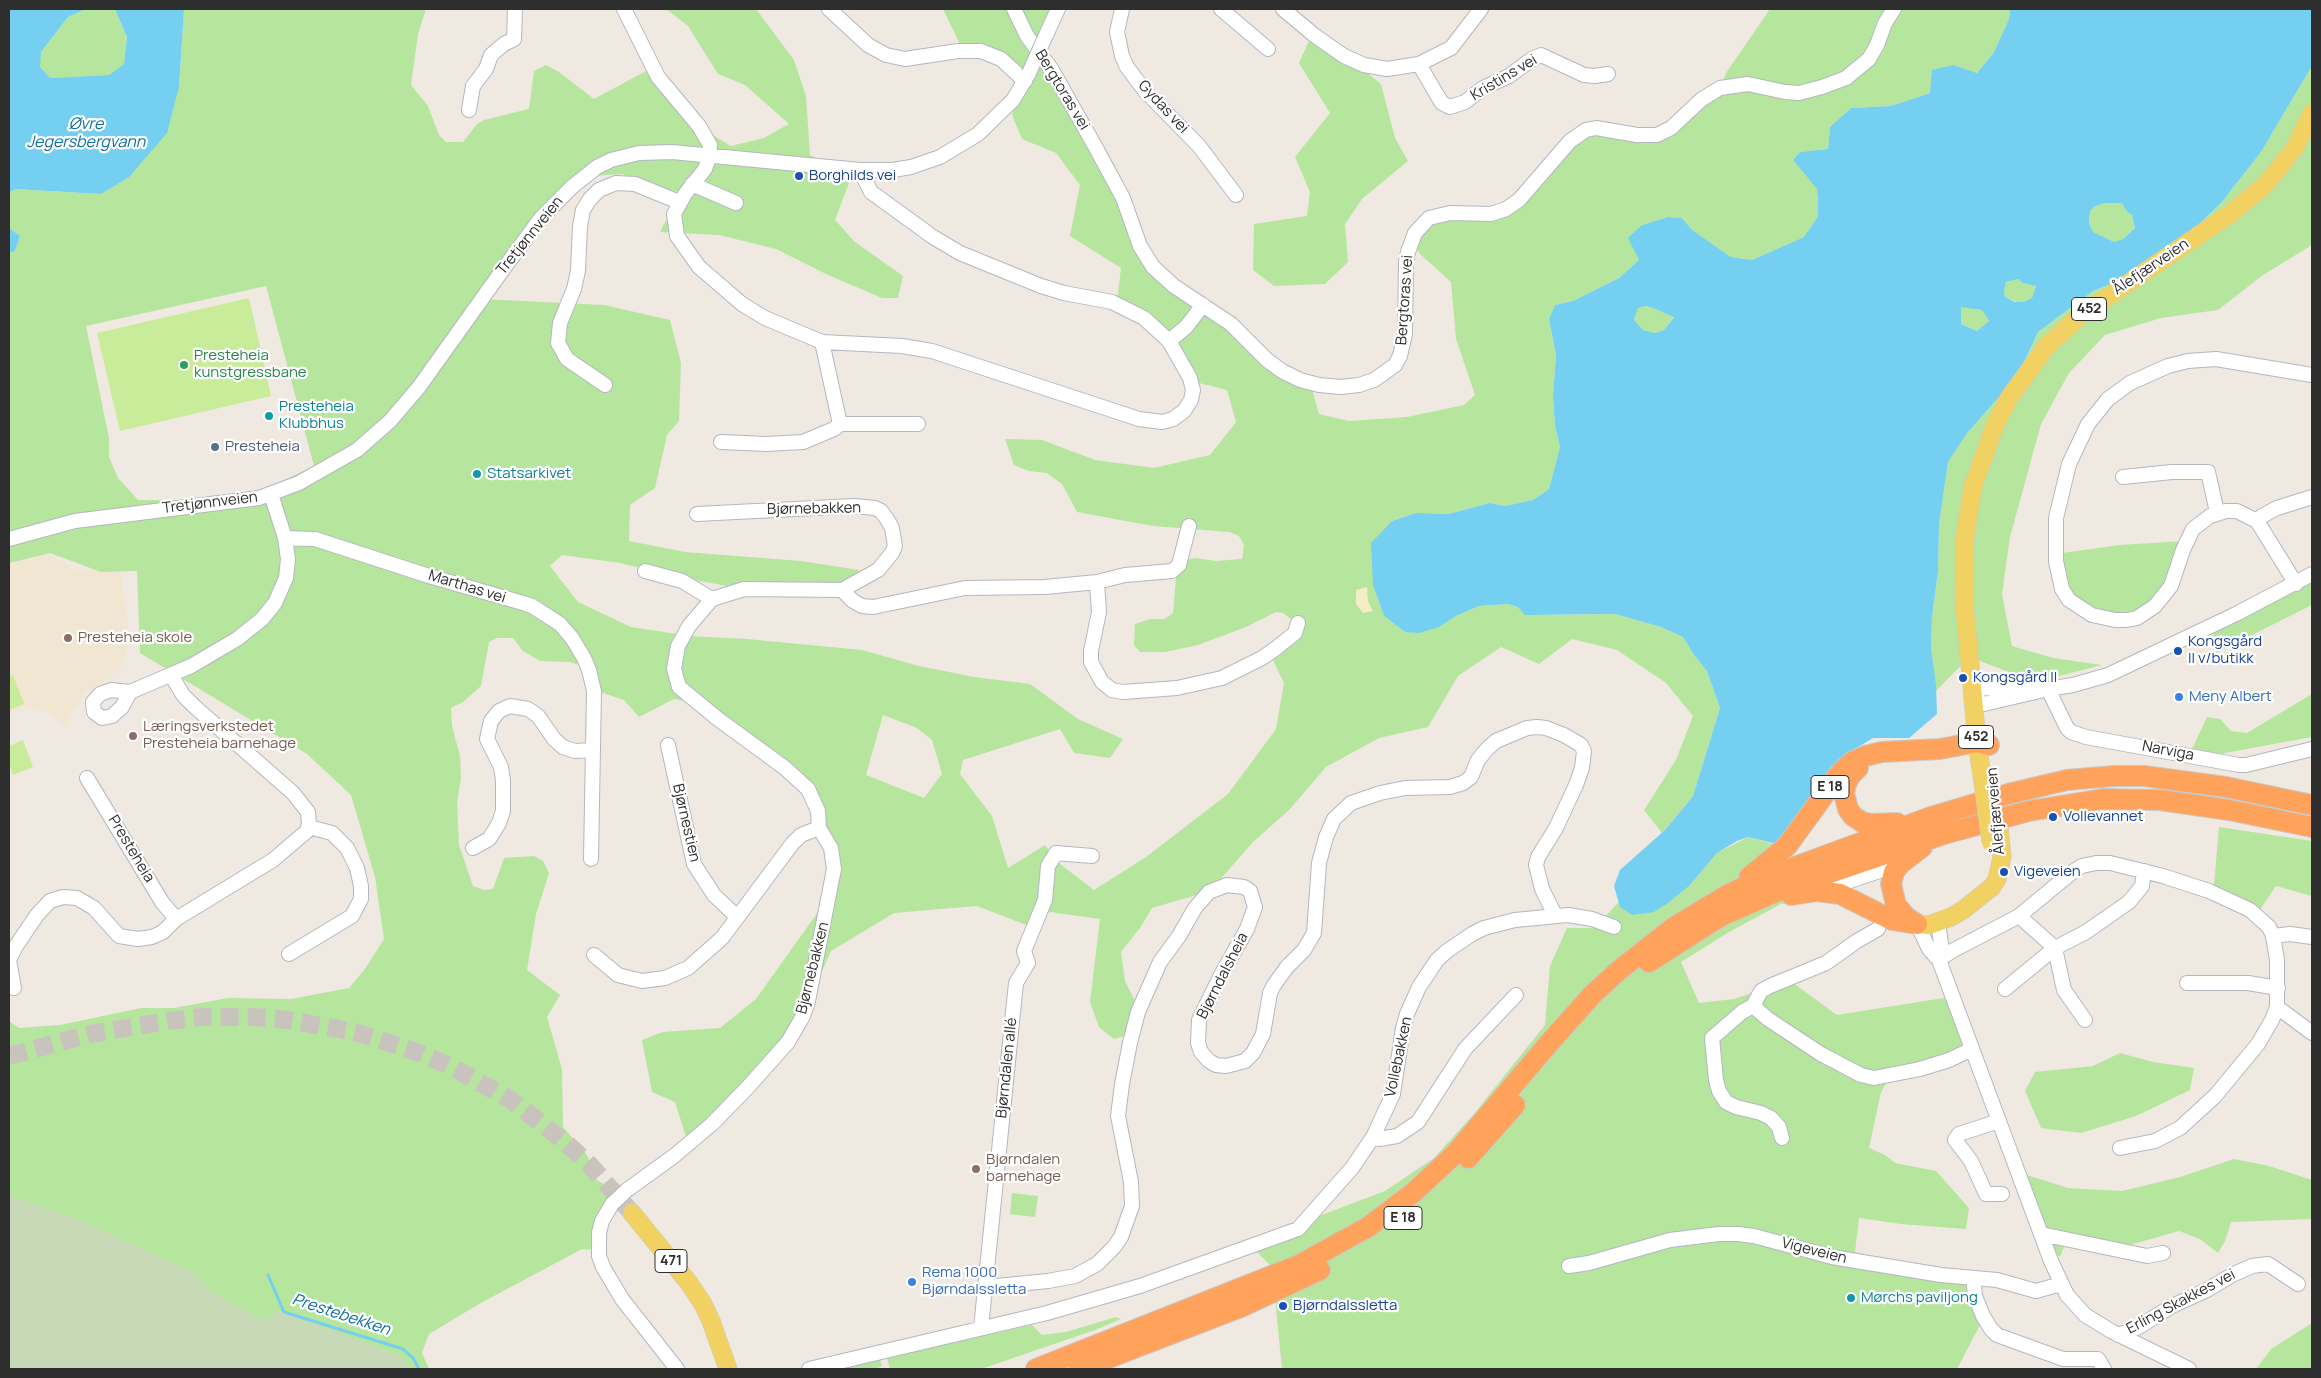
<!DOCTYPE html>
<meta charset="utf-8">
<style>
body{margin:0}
#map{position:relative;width:2321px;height:1378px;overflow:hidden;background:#efe9e1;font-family:Manrope,sans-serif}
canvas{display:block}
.frame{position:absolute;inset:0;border:10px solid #2e2e2e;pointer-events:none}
</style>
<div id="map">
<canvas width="2321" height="1378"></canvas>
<div class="frame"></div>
</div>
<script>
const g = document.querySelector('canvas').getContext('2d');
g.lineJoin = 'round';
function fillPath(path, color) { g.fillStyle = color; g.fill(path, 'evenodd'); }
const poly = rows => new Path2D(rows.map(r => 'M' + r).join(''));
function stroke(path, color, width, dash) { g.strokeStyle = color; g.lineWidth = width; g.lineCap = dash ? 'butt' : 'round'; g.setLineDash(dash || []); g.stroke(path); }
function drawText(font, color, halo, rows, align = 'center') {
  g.font = font + ' Manrope,sans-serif'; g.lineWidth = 4.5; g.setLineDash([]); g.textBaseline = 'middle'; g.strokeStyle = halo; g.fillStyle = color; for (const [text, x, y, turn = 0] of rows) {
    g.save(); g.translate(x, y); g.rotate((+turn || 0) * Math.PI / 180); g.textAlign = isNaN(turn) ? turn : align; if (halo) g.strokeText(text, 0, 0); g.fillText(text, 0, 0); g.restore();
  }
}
const education = poly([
 [46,552,78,572,119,565,128,624,126,652,121,667,109,679,86,691,73,710,66,728,48,713,23,707,9,713,9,553]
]);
const green = poly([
 [86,9,115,9,127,37,124,64,109,75,50,78,39,67,41,52,68,17],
 [184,9,426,9,418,34,411,85,428,106,439,135,446,142,463,142,477,124,484,120,529,109,534,71,546,65,559,72,594,99,646,71,701,128,731,146,764,138,789,124,745,85,718,74,688,26,666,9,756,9,794,60,806,96,810,155,840,169,849,183,835,220,855,242,903,276,898,298,882,298,828,275,776,249,719,235,660,232,680,193,622,174,579,177,481,299,604,305,670,320,681,363,679,421,667,435,655,488,630,505,629,541,685,552,801,561,859,570,851,584,733,587,677,577,620,563,562,555,550,566,578,602,631,627,690,636,747,639,862,650,919,666,974,677,1030,684,1078,719,1123,739,1110,758,1074,753,1060,729,963,760,960,774,992,816,1008,868,1045,845,1060,864,1094,890,1146,857,1228,794,1276,729,1284,683,1272,658,1284,652,1293,643,1292,620,1283,613,1276,612,1246,627,1198,645,1165,652,1140,652,1134,645,1135,624,1150,619,1165,619,1173,613,1177,566,1183,560,1195,558,1216,561,1242,559,1244,545,1239,536,1229,532,1153,526,1077,512,1062,484,1047,473,1029,471,1014,465,1005,439,1042,440,1095,460,1154,468,1210,455,1236,422,1227,390,1191,381,1188,366,1117,302,1121,268,1070,236,1080,185,1056,153,1022,139,1012,115,1023,82,1014,67,960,44,943,9,1066,9,1044,52,1169,286,1263,355,1311,385,1319,414,1349,421,1407,417,1464,405,1475,395,1456,339,1451,282,1419,253,1415,243,1444,214,1503,210,1579,135,1633,133,1677,125,1721,87,1726,73,1770,9,2010,9,2009,19,1994,52,1977,73,1954,65,1930,93,1891,106,1851,108,1830,127,1828,149,1800,152,1793,160,1818,190,1818,216,1804,237,1752,260,1731,257,1692,230,1682,218,1668,217,1642,225,1639,260,1619,278,1573,301,1555,305,1549,320,1556,355,1553,397,1555,426,1560,447,1549,489,1533,500,1505,506,1490,503,1448,514,1416,513,1392,521,1373,585,1384,616,1405,632,1439,627,1456,616,1479,606,1508,604,1549,615,1615,614,1661,627,1683,637,1694,655,1707,671,1720,708,1693,796,1662,833,1644,810,1676,760,1693,716,1666,683,1617,650,1572,639,1539,664,1501,647,1458,676,1428,727,1379,738,1326,767,1289,810,1253,842,1210,891,1152,908,1140,928,1121,952,1125,981,1141,1013,1136,1033,1114,1039,1099,1027,1090,1002,1100,919,1043,911,1034,928,977,906,894,913,831,951,816,985,773,1057,688,1143,675,1102,652,1092,642,1040,663,1032,720,1028,756,999,823,905,833,872,821,817,788,776,696,703,674,699,639,717,624,700,597,691,581,666,570,662,540,661,523,651,513,638,497,638,489,642,481,686,463,702,451,708,452,726,460,756,461,778,457,803,459,845,473,886,484,890,493,889,504,858,534,856,543,861,549,873,536,914,527,970,560,995,547,1017,562,1069,563,1127,587,1155,597,1180,619,1193,599,1250,582,1249,479,1304,429,1334,422,1353,429,1369,410,1369,400,1356,351,1338,261,1324,9,1199,9,1021,19,1028,60,1025,141,1008,174,1008,228,998,291,999,349,988,365,969,384,939,375,877,351,795,307,754,140,653,137,571,101,572,50,553,9,563,9,253,15,251,20,236,9,228,9,193,15,189,101,194,179,87],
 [266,286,314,466,256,493,196,500,138,500,118,478,109,457,109,438,86,326],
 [883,715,917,728,932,740,942,774,924,798,866,775],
 [1312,34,1359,66,1381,84,1395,138,1408,161,1362,199,1345,224,1348,262,1325,284,1274,286,1253,270,1254,224,1307,216,1310,192,1295,157,1330,113,1299,63],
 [2312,66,2312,245,2263,275,2218,310,2161,318,2105,335,2069,373,2041,424,2010,537,2002,594,2012,646,2053,658,2102,665,2036,682,1969,657,1936,691,1931,648,1932,617,1938,571,1939,525,1948,462,1968,432,2017,377,2038,332,2093,291,2130,276,2200,223,2221,203,2261,152],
 [2105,203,2123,203,2127,212,2132,215,2135,228,2123,239,2114,242,2104,237,2093,232,2089,223,2090,211,2094,206],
 [2018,279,2036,286,2032,298,2024,302,2016,302,2005,297,2003,291,2006,282],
 [1646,306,1653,308,1674,316,1664,330,1655,333,1643,330,1634,320,1638,308],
 [1961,306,1982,310,1989,321,1977,331,1961,324],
 [2184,541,2168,594,2135,622,2091,615,2063,586,2062,553,2120,545],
 [2312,574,2312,605,2216,653,2212,626],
 [2312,694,2312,737,2187,760,2207,717,2220,719,2231,731,2247,733],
 [2219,827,2312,841,2312,896,2276,886,2259,911,2220,897,2214,885],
 [1748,837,1774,844,1764,857,1803,901,1781,904,1729,932,1681,962,1699,1003,1734,999,1789,980,1837,1015,1950,997,1964,1044,1948,1058,1891,1075,1881,1092,1869,1148,1885,1155,1895,1163,1936,1171,1969,1208,1966,1229,1901,1224,1859,1218,1855,1252,1947,1274,1973,1288,1981,1323,1957,1369,1282,1369,1272,1267,1248,1243,1385,1191,1434,1158,1473,1115,1545,1025,1550,966,1567,928,1594,928,1619,902,1620,907,1690,885,1717,853],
 [2120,1053,2153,1062,2194,1068,2190,1090,2136,1116,2081,1133,2041,1128,2025,1091,2035,1072,2093,1066],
 [2234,1159,2269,1166,2312,1180,2312,1219,2231,1222,2225,1241,2218,1253,2200,1239,2179,1231,2123,1247,2066,1242,2060,1257,2038,1240,2021,1173,2068,1188,2122,1191,2180,1177],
 [1012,1193,1038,1196,1035,1217,1010,1214],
 [1116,1317,1121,1319,1095,1330,981,1369,890,1369,887,1358,1032,1325,1042,1335,1066,1332],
 [2312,1323,2312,1369,2256,1369,2271,1349],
 [880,1359,882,1366,876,1369,837,1369]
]);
const sand = poly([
 [1367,587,1368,601,1373,611,1363,613,1356,604,1356,590]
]);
const cemetery = poly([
 [9,1195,77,1219,192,1272,210,1292,266,1321,276,1311,284,1312,400,1356,410,1369,9,1369]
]);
const pitch = poly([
 [249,298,271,396,120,431,97,333],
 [13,675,24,704,9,710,9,677],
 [23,740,33,767,13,775,9,764,9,746]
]);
const water = poly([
 [9,9,86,9,68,17,41,52,40,67,50,78,109,75,124,64,127,37,115,9,184,9,179,87,167,133,129,177,101,194,15,189,9,193],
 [2010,9,2312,9,2312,66,2261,152,2221,203,2200,223,2130,276,2093,291,2038,332,2017,377,1968,432,1948,462,1939,525,1938,571,1932,617,1931,648,1936,685,1937,714,1909,738,1873,738,1853,750,1838,764,1777,844,1748,837,1737,841,1717,853,1690,885,1668,903,1654,912,1632,915,1620,907,1614,886,1620,870,1665,830,1693,796,1720,708,1707,671,1694,655,1683,637,1661,627,1615,614,1525,615,1518,607,1508,604,1479,606,1456,616,1439,627,1419,633,1405,632,1384,616,1373,585,1371,543,1392,521,1416,513,1448,514,1490,503,1505,506,1533,500,1549,489,1560,447,1555,426,1553,397,1556,355,1549,319,1555,305,1573,301,1619,278,1639,260,1628,238,1642,225,1668,217,1682,218,1692,230,1731,257,1752,260,1804,237,1818,216,1818,198,1817,189,1793,160,1800,152,1828,149,1830,127,1851,108,1891,106,1930,93,1932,70,1954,65,1977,73,1994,52,2009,19],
 [2105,203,2122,203,2127,212,2132,215,2135,228,2123,239,2114,242,2104,237,2093,232,2089,223,2090,211,2095,206],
 [2018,279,2023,283,2036,286,2032,298,2024,302,2015,302,2005,297,2004,291,2006,282],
 [1646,306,1653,308,1674,317,1664,330,1655,333,1643,330,1634,320,1638,308],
 [1961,307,1982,310,1989,321,1977,331,1961,324],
 [9,228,20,236,15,251,9,253]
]);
const stream = poly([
 [268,1275,284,1312,403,1349,413,1358,419,1369]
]);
const majorTunnel = poly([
 [9,1056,90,1034,168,1021,201,1017,254,1017,288,1020,355,1032,420,1053,452,1067,511,1100,565,1142,590,1165,632,1213]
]);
const minor = poly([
 [624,9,658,77,699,126,710,145,710,155,705,169,685,194,674,214,677,236,699,267,742,304,765,318,822,342,902,346,932,351,1139,419,1162,422,1173,419,1184,411,1191,400,1193,390,1190,378,1169,341,1144,318,1112,302,1064,293,1041,286,960,253,933,237,871,192,860,170],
 [829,9,868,45,886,55,905,59,958,51,981,51,1001,59,1025,81],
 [1014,9,1027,36,1052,70,1096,148,1123,198,1140,246,1153,267,1174,286,1231,324,1267,360,1282,371,1300,380,1319,385,1341,387,1359,385,1374,380,1395,365,1400,356,1405,334,1406,262,1408,252,1415,233,1429,218,1450,213,1491,214,1506,209,1519,200,1570,141,1586,130,1596,128,1637,135,1657,135,1671,128,1702,99,1720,88,1748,84,1785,92,1799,93,1822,87,1846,78,1869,59,1877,45,1885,23,1894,9],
 [1122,9,1117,32,1122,56,1127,67,1145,91,1199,146,1236,195],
 [1221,9,1268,49],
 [1283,9,1314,35,1344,56,1364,65,1387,69,1419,64,1451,48,1481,9],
 [1046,35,1058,9],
 [1419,64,1437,95,1442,103,1450,107,1465,102,1483,88,1509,76,1532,59,1541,55,1584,75,1595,76,1608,74],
 [469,110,473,86,486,69,491,55,504,44,514,39,515,9],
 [692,184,736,203],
 [1169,341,1186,327,1203,305],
 [605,385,567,359,558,343,560,323,574,289,578,271,580,226,583,210,590,199,599,190,616,183,635,184,679,202],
 [840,424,918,424],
 [721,442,766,444,803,442,834,429,840,424,822,342],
 [2123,477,2172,472,2208,472,2217,512],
 [2257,521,2262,516,2277,508,2312,497],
 [285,538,315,539,429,576,523,603,532,606,560,624,572,638,584,658,589,670,594,691,591,859],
 [9,539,75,521,259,498,299,483,357,450,390,421,419,387,504,268,541,218,573,186,597,167,611,160,639,153,672,152,860,170,893,170,911,167,940,157,978,134,1013,100,1029,73],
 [645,571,682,581,712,599],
 [1097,582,1099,612,1091,651,1091,662,1102,682,1112,690,1123,692,1177,688,1222,678,1262,658,1275,649,1295,633,1298,623],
 [2296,584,2257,521,2237,511,2226,511,2210,516,2193,529,2183,550,2171,586,2155,606,2137,618,2127,620,2115,620,2092,615,2069,600,2062,589,2056,561,2056,518,2069,464,2088,424,2108,399,2130,383,2168,366,2188,361,2216,359,2312,375],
 [842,590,853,601,862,606,873,607,965,588,1045,587,1097,582,1125,575,1172,571,1179,565,1189,526],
 [2048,689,1982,688,1972,698,1984,704,2048,689,2073,685,2108,675,2236,614,2312,574],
 [2048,689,2067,728,2071,732,2086,737,2239,765,2246,765,2312,749],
 [130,692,122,707,112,716,102,718,94,712,93,702,100,694,111,690,130,692,191,666,237,639,262,619,275,603,286,578,288,559,285,538,271,494],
 [668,745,694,864,714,895,737,917],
 [87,778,162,902,176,919],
 [473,848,489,839,499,823,503,811,503,780,501,767,487,739,491,721,499,711,510,706,528,709,538,716,554,739,563,747,575,751,592,750],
 [1823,890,1900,864],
 [2019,916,2055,948,2064,990,2085,1020],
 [1938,922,1942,951,1939,960],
 [1917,924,1929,949,1939,960,2051,1261,2067,1295,2085,1315,2111,1331,2189,1369],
 [1878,929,1857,941,1826,963,1770,986,1761,991,1753,1006,1768,1019,1821,1054,1861,1075,1874,1078,1920,1069,1949,1060,1972,1049],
 [2273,936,2290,934,2312,937],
 [289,954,352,916,361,899,361,886,357,868,347,848,332,833,309,827],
 [594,955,618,975,642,981,665,978,688,968,722,938,792,844,801,835,819,828],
 [1939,960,1950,952,2019,916,2071,873,2082,866,2096,863,2110,863,2163,876,2209,891,2250,910,2269,927,2273,936,2277,960,2277,1007,2272,1020,2258,1044,2215,1096,2180,1128,2155,1141,2120,1148],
 [2187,983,2248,983,2278,988],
 [14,988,9,960,16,946,37,915,50,901,63,897,77,898,94,908,119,936,138,939,152,937,163,932,176,919,273,860,307,831,309,824,308,812,293,793,195,707,183,695,171,675],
 [2005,989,2055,948,2086,932,2129,902,2142,886,2144,871],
 [1753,1006,1742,1012,1712,1038,1716,1080,1719,1091,1726,1102,1736,1107,1761,1113,1771,1118,1779,1127,1782,1138],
 [2277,1007,2312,1033],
 [1999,1121,1959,1134,1955,1140,1971,1161,1986,1194,2002,1194],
 [1373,1137,1379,1139,1397,1136,1418,1122,1465,1049,1516,995],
 [627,1190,674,1156,712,1124,748,1087,788,1042,803,1016,808,1001,834,869,831,848,819,828,818,811,808,789,785,768,718,719,679,687,674,669,678,646,689,626,712,599,744,589,842,590,878,570,892,553,895,546,892,528,887,519,881,511,875,508,854,506,697,514],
 [612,1204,602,1221,599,1233,599,1256,603,1267,622,1299,677,1369],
 [2041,1234,2147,1256,2163,1253],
 [1569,1266,1589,1263,1670,1240,1719,1234,1738,1234,1754,1236,1832,1257,1941,1275,1997,1280,2036,1291,2061,1284],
 [1974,1286,1975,1296,1983,1316,1991,1329,1997,1335,2063,1359,2098,1359,2104,1369],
 [986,1287,1048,1281,1075,1276,1097,1264,1114,1247,1121,1237,1132,1206,1131,1182,1118,1116,1122,1084,1130,1043,1138,1012,1160,962,1179,936,1195,908,1209,892,1227,885,1244,887,1250,891,1255,907,1247,929,1220,977,1199,1020,1198,1043,1201,1052,1209,1061,1216,1065,1226,1066,1245,1061,1253,1053,1263,1034,1270,993,1274,985,1287,967,1304,950,1314,933,1319,863,1326,837,1334,819,1351,803,1380,793,1405,788,1450,787,1463,783,1471,777,1478,760,1487,749,1496,741,1527,728,1537,727,1546,728,1564,735,1581,745,1584,751,1582,768,1576,785,1556,828,1538,857,1536,865,1542,889,1555,915],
 [981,1328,1016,983,1028,963,1024,951,1045,900,1048,866,1056,853,1092,856],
 [2118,1335,2137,1328,2172,1306,2207,1290,2232,1275,2252,1266,2268,1264,2298,1284],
 [809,1369,1047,1313,1140,1286,1298,1229,1352,1168,1373,1137,1393,1094,1403,1028,1407,1014,1419,987,1437,960,1447,951,1472,934,1484,928,1515,920,1568,915,1592,919,1614,927]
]);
const major = poly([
 [1982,776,1977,742,1964,599,1965,536,1973,486,1995,425,2009,398,2047,346,2080,316,2230,214,2266,184,2294,149,2312,113],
 [1917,924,1929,925,1951,917,1963,910,1992,887,1997,879,2002,857,1999,827],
 [632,1213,689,1283,703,1304,711,1321,728,1369]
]);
const highway = poly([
 [1858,768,1850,776,1846,784,1844,793,1848,809,1853,816,1862,822,1871,824,1897,823],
 [1749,877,1787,846,1840,773,1852,762,1865,756,1882,752,1940,749,1977,742,1989,745],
 [1791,895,1817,891,1840,894,1892,920,1917,924],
 [1915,923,1906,917,1896,905,1891,884,1894,872,1900,864,1922,847],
 [1649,962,1721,916,1780,890,1944,834,2029,811,2103,799,2160,800,2229,810,2312,827],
 [1468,1158,1515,1105],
 [1036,1369,1299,1265,1368,1227,1413,1193,1455,1154,1550,1042,1593,994,1618,971,1674,927,1729,894,1759,880,1931,817,2008,794,2067,780,2114,776,2144,776,2226,787,2312,805],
 [1080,1369,1241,1307,1320,1270]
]);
const minorBridge = poly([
 [1029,73,1046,35],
 [612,1204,627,1190]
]);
const majorBridge = poly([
 [1982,776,1991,842]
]);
const markers = [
 [799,176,5,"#1a4fb4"],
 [184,365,5,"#2e9e5b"],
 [269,416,5,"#0f9aa8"],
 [215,447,5,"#5c6f8a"],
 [477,474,5,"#0f9aa8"],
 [68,638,5,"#8d6e63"],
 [2178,651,5,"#1a4fb4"],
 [1963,678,5,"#1a4fb4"],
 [2179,697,5,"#3f7fe0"],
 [133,736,5,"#8d6e63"],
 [2053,817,5,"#1a4fb4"],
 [2004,872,5,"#1a4fb4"],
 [976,1169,5,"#8d6e63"],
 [912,1282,5,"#3f7fe0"],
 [1851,1298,5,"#0f9aa8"],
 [1283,1306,5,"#1a4fb4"]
];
const shields = [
 [2089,309,35],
 [1976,737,35],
 [1830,787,38],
 [1403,1218,38],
 [671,1261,32]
];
const shieldNames = [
 ["452",2089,309],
 ["452",1976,737],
 ["E 18",1830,787],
 ["E 18",1403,1218],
 ["471",671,1261]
];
const streetNames = [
 ["Kristins vei",1504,78,-31],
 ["Bergtoras vei",1062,90,59],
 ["Gydas vei",1163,107,47],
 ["Tretjønnveien",530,236,-51],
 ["Ålefjærveien",2151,267,-34],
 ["Bergtoras vei",1405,300,-86],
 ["Tretjønnveien",210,503,-7],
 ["Bjørnebakken",814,509,-1],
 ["Marthas vei",467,587,17],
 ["Narviga",2168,751,11],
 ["Ålefjærveien",1996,811,-95],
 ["Bjørnestien",686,823,77],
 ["Presteheia",131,849,59],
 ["Bjørnebakken",813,968,-76],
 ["Bjørndalsheia",1223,976,-63],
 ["Vollebakken",1399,1057,-78],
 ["Bjørndalen allé",1007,1068,-84],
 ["Vigeveien",1814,1251,14],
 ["Erling Skakkes vei",2181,1302,-28]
];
const transitNames = [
 ["Borghilds vei",809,176],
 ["Kongsgård",2188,642],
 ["ll v/butikk",2188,659],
 ["Kongsgård ll",1973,678],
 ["Vollevannet",2063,817],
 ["Vigeveien",2014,872],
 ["Bjørndalssletta",1293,1306]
];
const leisureNames = [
 ["Presteheia",194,356],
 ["kunstgressbane",194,373]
];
const cultureNames = [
 ["Presteheia",279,407],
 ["Klubbhus",279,424],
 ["Statsarkivet",487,474],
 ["Mørchs paviljong",1861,1298]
];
const serviceNames = [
 ["Presteheia",225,447]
];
const educationNames = [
 ["Presteheia skole",78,638],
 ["Læringsverkstedet",143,727],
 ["Presteheia barnehage",143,744],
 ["Bjørndalen",986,1160],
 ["barnehage",986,1177]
];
const shopNames = [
 ["Meny Albert",2189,697],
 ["Rema 1000",922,1273],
 ["Bjørndalssletta",922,1290]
];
const waterNames = [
 ["Øvre",86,125],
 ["Jegersbergvann",86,143],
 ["Prestebekken",341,1315,18]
];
fillPath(education, '#f0e6d1');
fillPath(green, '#b6e59e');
fillPath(sand, '#f3ecc5');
fillPath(cemetery, '#c8d9b8');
fillPath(pitch, '#c9ec9a');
fillPath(water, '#75cff0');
stroke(stream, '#75cff0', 3);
stroke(majorTunnel, '#c8c4bd', 18, [18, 9]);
stroke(minor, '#b4b7c1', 16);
stroke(major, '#c9c9c9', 19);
stroke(highway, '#c9c9c9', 22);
stroke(minor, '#fff', 14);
stroke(major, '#f2d163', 18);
stroke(highway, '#ffa35c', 20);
stroke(minorBridge, '#b4b7c1', 16, []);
stroke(majorBridge, '#c9c9c9', 19, []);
stroke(minorBridge, '#fff', 14);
stroke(majorBridge, '#f2d163', 18);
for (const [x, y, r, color] of markers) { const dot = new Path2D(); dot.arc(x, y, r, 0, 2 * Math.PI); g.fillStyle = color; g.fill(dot); stroke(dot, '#fff', 2); }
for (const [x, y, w] of shields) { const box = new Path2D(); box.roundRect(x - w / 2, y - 11.5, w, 23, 4); g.fillStyle = '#fff'; g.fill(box); stroke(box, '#2e2e2e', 1); }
drawText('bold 14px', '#2e2e2e', null, shieldNames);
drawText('15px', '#2e2e2e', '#fff', streetNames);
drawText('15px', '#164399', '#fff', transitNames, 'left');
drawText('15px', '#27864d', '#fff', leisureNames, 'left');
drawText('15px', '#0d838f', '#fff', cultureNames, 'left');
drawText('15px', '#4e5e75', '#fff', serviceNames, 'left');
drawText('15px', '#785e54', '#fff', educationNames, 'left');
drawText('15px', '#366cbe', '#fff', shopNames, 'left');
drawText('italic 16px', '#0d6fa3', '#fff', waterNames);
</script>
